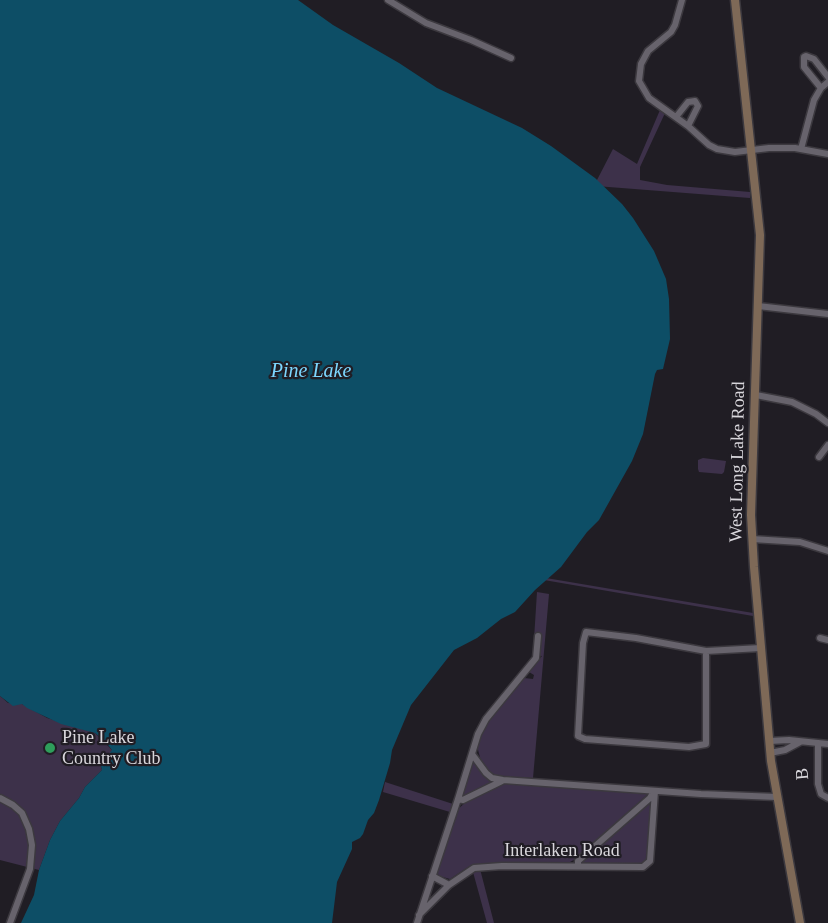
<!DOCTYPE html>
<style>
body{margin:0}
canvas{display:block;background:#201d24}
</style>
<canvas width="828" height="923"></canvas>
<script>
const g = document.querySelector('canvas').getContext('2d');
g.lineJoin = 'round';
function fillPath(path, color) { g.fillStyle = color; g.fill(path, 'evenodd'); }
const poly = rows => new Path2D(rows.map(r => 'M' + r).join(''));
function stroke(path, color, width, dash) { g.strokeStyle = color; g.lineWidth = width; g.lineCap = dash ? 'butt' : 'round'; g.setLineDash(dash || []); g.stroke(path); }
function drawText(font, color, halo, rows, align = 'center') {
  g.font = font + ' "Times New Roman",serif'; g.lineWidth = 4.5; g.setLineDash([]); g.textBaseline = 'middle'; g.strokeStyle = halo; g.fillStyle = color; for (const [text, x, y, turn = 0] of rows) {
    g.save(); g.translate(x, y); g.rotate((+turn || 0) * Math.PI / 180); g.textAlign = isNaN(turn) ? turn : align; if (halo) g.strokeText(text, 0, 0); g.fillText(text, 0, 0); g.restore();
  }
}
const green = poly([
 [660,110,665,113,640,167,640,180,667,185,750,192,750,198,596,186,597,180,613,149,637,164],
 [703,458,726,461,724,472,722,474,699,472,698,469,698,460],
 [546,578,753,613,753,616,544,580],
 [537,592,549,594,533,778,496,776,487,770,481,761,477,746,487,723,524,678,533,679,534,675,529,672,542,656,533,655],
 [0,696,8,703,22,704,47,718,95,733,112,750,112,753,108,755,101,766,102,770,85,787,79,798,60,821,50,840,39,870,0,860],
 [471,763,476,763,484,776,494,782,466,796,462,796],
 [385,782,453,804,450,812,383,792],
 [512,783,649,793,577,858,570,862,479,864,468,867,450,879,439,876,436,871,456,811,467,801,502,784],
 [649,804,651,807,649,857,644,864,583,863,584,859,646,805],
 [480,869,494,923,487,923,473,872]
]);
const water = poly([
 [0,0,298,0,333,25,399,63,437,88,522,128,551,146,595,178,622,204,633,218,654,251,666,279,669,299,670,339,663,369,657,370,655,374,643,434,632,461,599,520,587,532,561,567,535,590,515,612,501,619,477,638,454,650,411,705,392,750,390,763,379,800,374,813,368,820,363,834,360,838,352,842,352,849,337,882,332,923,21,923,34,895,39,870,50,840,60,821,79,798,85,787,102,770,101,766,112,750,104,740,95,733,61,724,27,708,22,704,13,706,0,696]
]);
const minor = poly([
 [388,0,426,23,471,40,511,58],
 [682,0,675,25,671,32,648,51,641,64,639,81,649,98,688,126,709,145,717,149,735,152,769,148,795,148,828,154],
 [821,88,804,67,804,57,806,56,814,59,828,77],
 [676,117,688,102,695,101,698,106,688,126],
 [801,149,814,100,821,88,828,82],
 [758,306,828,314],
 [756,395,792,402,816,414,828,423],
 [819,457,828,445],
 [752,539,800,542,828,551],
 [820,638,828,640],
 [706,651,706,744,689,747,585,739,578,736,583,643,586,632,636,638,706,651,761,648],
 [769,741,789,740,828,744],
 [818,743,818,784,821,794,828,798],
 [770,753,785,750,800,742],
 [472,754,486,773,492,778,503,780,701,794,777,797],
 [0,798,13,805,22,813,29,829,32,845,30,869,10,923],
 [458,799,478,734,486,719,536,658,538,636],
 [578,866,578,861,650,798,654,791],
 [432,876,449,885],
 [419,915,449,885,474,868,502,866,643,867,650,861,655,791],
 [417,923,458,799,463,800,502,781]
]);
const secondary = poly([
 [735,0,760,235,751,515,754,567,771,761,800,923]
]);
const markers = [
 [50,748,6,"#2e9e5b"]
];
const streetNames = [
 ["West Long Lake Road",738,462,-89],
 ["B",803,774,-95],
 ["Interlaken Road",562,851]
];
const poiNames = [
 ["Pine Lake",62,738],
 ["Country Club",62,759]
];
const waterNames = [
 ["Pine Lake",311,372]
];
fillPath(green, '#3d314a');
fillPath(water, '#0d4e66');
stroke(minor, '#3c393f', 9);
stroke(secondary, '#3c393f', 11);
stroke(minor, '#67636c', 6);
stroke(secondary, '#7e6957', 8);
for (const [x, y, r, color] of markers) { const dot = new Path2D(); dot.arc(x, y, r, 0, 2 * Math.PI); g.fillStyle = color; g.fill(dot); stroke(dot, '#201d24', 2); }
drawText('18px', '#d9d7dc', '#201d24', streetNames);
drawText('18px', '#d9d7dc', '#201d24', poiNames, 'left');
drawText('italic 20px', '#7cd6fe', '#201d24', waterNames);
</script>
